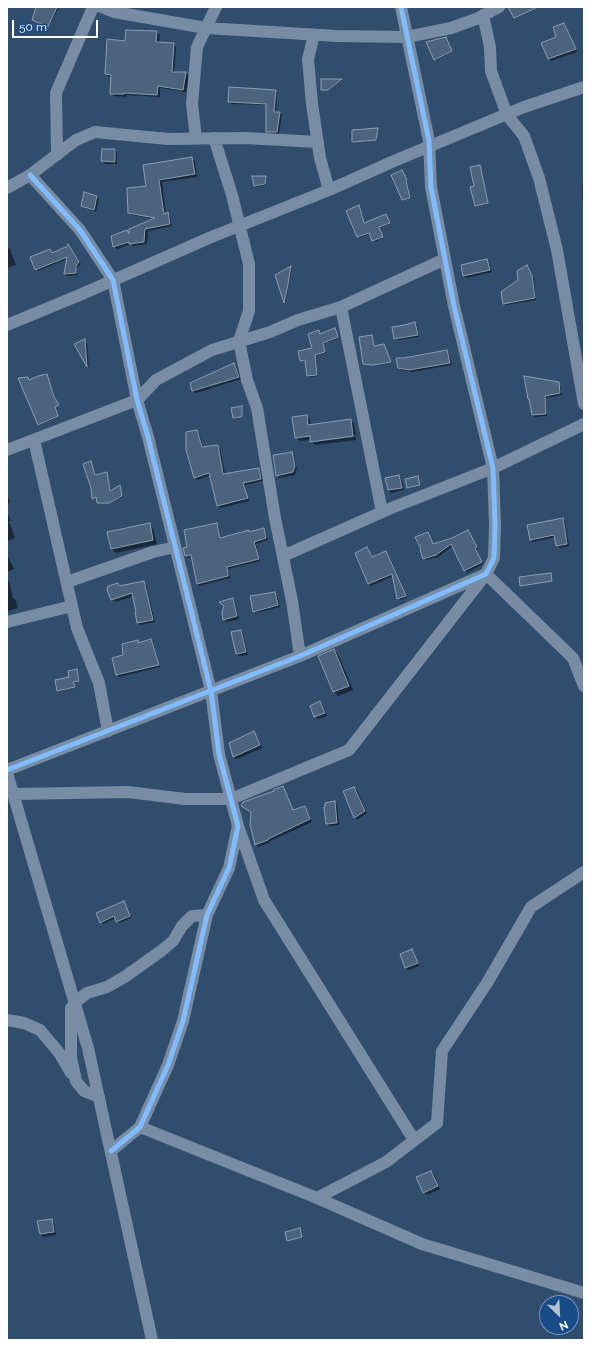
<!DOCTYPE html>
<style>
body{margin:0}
#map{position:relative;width:591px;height:1347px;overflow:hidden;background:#314d6e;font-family:Raleway,sans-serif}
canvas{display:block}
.frame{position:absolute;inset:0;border:8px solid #fff;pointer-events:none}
.north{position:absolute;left:539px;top:1295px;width:40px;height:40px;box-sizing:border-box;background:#174c88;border:1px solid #7494b8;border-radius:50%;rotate:156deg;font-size:11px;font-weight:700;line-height:16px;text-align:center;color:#fff}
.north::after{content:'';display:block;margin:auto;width:14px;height:18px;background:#b7c1cc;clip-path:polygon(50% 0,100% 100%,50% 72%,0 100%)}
.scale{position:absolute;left:12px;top:20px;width:86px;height:18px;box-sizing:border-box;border:2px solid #fff;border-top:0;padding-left:5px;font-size:12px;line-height:14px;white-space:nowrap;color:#fff;-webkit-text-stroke:3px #174c88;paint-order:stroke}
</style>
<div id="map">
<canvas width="591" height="1347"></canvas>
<div class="frame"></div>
<div class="north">N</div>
<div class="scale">50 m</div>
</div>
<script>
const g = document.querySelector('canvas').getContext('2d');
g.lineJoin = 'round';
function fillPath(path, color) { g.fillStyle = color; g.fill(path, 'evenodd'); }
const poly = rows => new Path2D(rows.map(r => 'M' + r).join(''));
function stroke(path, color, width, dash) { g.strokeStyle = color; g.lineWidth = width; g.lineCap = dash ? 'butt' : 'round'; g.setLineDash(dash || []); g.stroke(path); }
const shadow = poly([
 [39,7,55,7,58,9,49,27,33,20],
 [513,7,521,7,524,14,515,18],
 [564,24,566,26,577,52,551,61,549,59],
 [157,32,160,35,159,43,174,44,176,47,174,73,186,73,189,76,186,92,160,88,160,97,127,95,127,97,114,96,111,93,112,77,109,77,106,74,126,42],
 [447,39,452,52,436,60,435,59],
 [322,80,342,80,329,90,323,90],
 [230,88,275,91,277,93,276,113,280,113,282,115,279,134,269,133,267,131,267,105,231,104,229,102],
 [377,129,377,140,354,142,353,141],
 [115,150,117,152,117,164,105,164,103,161],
 [192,158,195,161,197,177,162,182,166,214,168,214,170,216,172,226,148,231,147,244,133,246,131,244,117,249,114,246,127,231,130,234,154,219,132,215,129,212,147,187],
 [480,166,488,204,476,206,475,187],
 [402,171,407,181,406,182,411,199,404,200],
 [253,177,266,177,266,185,256,187],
 [583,183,584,183,584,207,582,195],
 [96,197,99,199,96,212,85,208,82,206],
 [348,212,364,224,386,216,390,224,380,228,383,238,374,242,370,234,359,238],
 [69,246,81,264,77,268,77,275,67,276,65,274,67,259,38,271,36,269,50,250,53,253],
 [7,247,10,249,16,265,7,268],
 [487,260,489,262,492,272,467,278,464,276],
 [291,267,292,268,285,303,276,275],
 [528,268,534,279,536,300,506,305,504,304],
 [415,323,417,325,419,337,397,340,395,338],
 [335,329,339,338,323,344,326,353,316,356,318,376,309,377,306,361,301,361,314,349,320,335],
 [372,336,374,347,384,345,385,346,391,363,375,365,364,363],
 [84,341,87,343,89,368,76,344],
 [447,351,449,354,452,365,412,372,401,370,399,367,404,359],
 [234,364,237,367,241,379,196,393,193,391,191,384],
 [47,375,59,406,55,408,58,417,40,425,28,378,30,381],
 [558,383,560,385,562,395,546,398,547,416,535,417,533,415,530,400],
 [241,407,243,418,235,419,234,418],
 [307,416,310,420,311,425,351,420,354,424,356,435,313,440,313,442,356,437,356,440,315,445,311,440,300,441,296,437],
 [197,432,199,434,204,448,218,446,220,448,225,474,259,469,261,471,263,481,245,485,249,501,220,508,218,506,211,475,197,480,195,477],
 [291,453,294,456,297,469,295,475,279,478,277,476],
 [91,463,96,476,107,473,111,491,120,486,123,497,110,503,99,503,97,498,94,499,101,496],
 [399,476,401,479,404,490,391,493,389,490,387,478],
 [418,477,420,486,409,488,408,487],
 [7,492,10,503,7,504],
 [7,511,11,521,9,521,15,538,7,541],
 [562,519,565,521,569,546,560,548,557,545,556,537,533,542,531,539],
 [149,524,153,528,157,544,116,553,112,549],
 [217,525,219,527,221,539,248,531,250,533,263,529,265,531,268,540,256,544,260,561,228,569,230,578,199,586,197,584,192,557,188,558,186,556,184,549,189,548],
 [468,531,478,549,476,550,483,564,467,573,453,546,438,557,426,560,424,558,429,535,433,545,452,539],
 [367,549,372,558,386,552,388,554,407,598,400,600,397,598,393,576,371,586,369,584,356,553],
 [7,554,14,569,7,572],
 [550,574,552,581,522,586,521,585],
 [7,579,9,581,13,598,16,600,18,608,8,611],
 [143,582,146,584,155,622,140,625,138,622,134,596,115,602,112,599,118,584,120,586],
 [275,593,277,595,280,607,255,613,253,611],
 [232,599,235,602,239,619,227,622,224,619],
 [240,631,243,633,248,655,239,656,237,654,232,632],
 [138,641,140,644,151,641,153,643,160,667,119,677,117,674],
 [334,650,338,654,353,690,338,696,334,692,319,657],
 [77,670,80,681,73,683,75,688,59,691,58,690],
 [320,703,323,705,327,716,318,719,315,717,311,706],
 [254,733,256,735,262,748,237,759,234,757,230,743],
 [282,787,294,811,305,807,312,822,270,841,270,842,258,847,256,845,251,812,275,792],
 [354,788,357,790,367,813,357,820,355,817],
 [335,802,337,804,339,825,329,826,327,824],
 [124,903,131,918,119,923,116,918,103,924,101,922],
 [412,951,414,953,419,966,409,970,406,968,401,955],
 [431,1172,434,1174,440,1189,427,1195,424,1192,418,1178],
 [51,1220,54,1222,56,1235,43,1237,41,1234,39,1222],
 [300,1230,302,1237,289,1241,288,1240]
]);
const building = poly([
 [36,7,57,7,48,27,32,20,36,7],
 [508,7,538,7,514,18,508,7],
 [564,23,576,49,548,59,541,43,556,37,553,27,564,23],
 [126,30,157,31,156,42,174,43,172,72,186,72,183,90,158,86,157,95,124,93,124,94,110,94,111,75,105,74,107,39,125,41,126,30],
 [446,37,452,51,434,60,426,42,446,37],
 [321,79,342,79,328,90,321,90,321,79],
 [229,87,276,90,274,112,280,112,277,132,266,132,266,104,228,102,229,87],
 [378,128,376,140,352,142,352,130,378,128],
 [102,149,115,149,115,162,101,161,102,149],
 [192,157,195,174,159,180,164,214,168,212,170,224,145,229,144,242,129,244,129,242,113,247,111,236,127,230,129,234,129,229,155,218,128,213,127,188,146,186,143,165,192,157],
 [480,165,488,203,475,206,470,187,474,186,470,167,480,165],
 [402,170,407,180,406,181,410,198,402,200,391,175,402,170],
 [252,176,266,176,265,184,254,186,252,176],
 [84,192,97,196,94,210,81,206,84,192],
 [359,205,364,223,386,214,390,223,379,227,383,237,372,241,369,233,357,237,346,211,359,205],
 [68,244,79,262,76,266,76,273,64,274,67,257,35,270,30,257,50,249,52,253,68,246,68,244],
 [487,259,490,270,463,276,461,265,487,259],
 [527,265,532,276,535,298,503,304,501,292,518,280,517,271,527,265],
 [291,266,288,284,284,303,275,275,291,266],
 [415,322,418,335,394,339,392,327,405,325,415,322],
 [335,328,338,337,323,343,325,352,315,355,317,375,307,376,305,360,300,361,298,351,312,348,308,334,319,330,320,334,335,328],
 [372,335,374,346,384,344,391,362,373,365,363,364,359,337,372,335],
 [85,339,87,367,74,344,85,339],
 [447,350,450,363,409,370,398,368,396,358,404,358,447,350],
 [234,363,239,377,192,391,190,383,234,363],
 [47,374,54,396,59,405,55,407,58,416,38,425,18,378,28,377,29,380,38,376,47,374],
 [524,376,559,382,560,393,545,396,546,414,532,415,529,399,528,399,524,376],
 [242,406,242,417,233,418,231,408,242,406],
 [307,415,308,425,351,419,353,436,310,442,310,436,295,438,292,417,307,415],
 [197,430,202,447,218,445,223,474,259,468,261,479,243,483,248,498,217,506,209,473,194,478,186,450,186,432,197,430],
 [292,452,295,466,293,472,276,476,273,455,292,452],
 [91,461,95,475,107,472,110,491,120,485,122,496,109,503,97,503,96,497,92,499,91,488,83,464,91,461],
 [399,475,402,488,388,490,385,478,399,475],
 [418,476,420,485,407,488,405,479,418,476],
 [563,518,567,544,556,546,554,535,530,540,527,525,563,518],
 [150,523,153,540,111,549,107,532,150,523],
 [217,523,220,538,249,530,249,532,264,528,266,538,254,542,259,559,227,567,228,576,197,584,191,555,185,556,183,548,187,547,184,530,217,523],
 [468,530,477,547,475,548,482,562,464,571,451,544,436,555,423,559,420,550,421,549,415,537,428,532,433,544,452,538,468,530],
 [367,547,372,557,386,551,406,596,397,599,392,574,368,584,355,553,367,547],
 [551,573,552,581,520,586,519,577,551,573],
 [144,581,153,620,137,623,135,612,136,612,132,593,111,600,107,590,108,586,118,583,119,586,144,581],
 [275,592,278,605,253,612,250,596,275,592],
 [233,598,237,616,223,620,222,612,224,606,219,602,233,598],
 [241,630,246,652,236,654,231,632,241,630],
 [151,639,159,665,116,675,112,658,123,655,122,644,138,640,138,643,151,639],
 [334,649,349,686,333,692,318,656,334,649],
 [77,669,79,681,73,682,75,687,57,691,55,680,69,677,68,671,77,669],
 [320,701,325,713,314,717,310,706,320,701],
 [254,731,260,745,233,757,229,743,254,731],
 [283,786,293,810,305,806,310,819,268,839,268,840,255,845,250,825,251,812,241,806,243,802,274,791,273,790,283,786],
 [354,787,365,811,354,818,343,791,354,787],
 [335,801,337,823,326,824,324,807,325,806,325,803,335,801],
 [124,901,130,916,116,922,114,916,100,923,96,913,124,901],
 [412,949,418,963,405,968,400,954,412,949],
 [431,1171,438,1186,423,1193,416,1177,431,1171],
 [52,1219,54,1232,40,1234,37,1221,52,1219],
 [300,1228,302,1237,287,1241,285,1232,300,1228]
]);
const minor = poly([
 [101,7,114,12,206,28,337,36,407,37,451,28,476,19,499,7],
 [483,15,490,47,491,71,507,115,524,136,539,178,557,250,584,404],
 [314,35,308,59,312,104,320,158,329,190],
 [196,138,192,104,197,47,216,7],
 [214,138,232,195,249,264,249,311,239,341,247,380,257,408,275,518,292,601,300,656],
 [57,155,56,93,93,7],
 [30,175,80,230,113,280,137,400,148,437,211,691,219,754,238,826,229,868,207,915,183,1021,168,1065,140,1127,111,1151],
 [7,188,30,175,76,140,95,132,168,139,245,138,318,142],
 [341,307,382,512],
 [7,325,82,294,209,238,329,190,394,161,524,107,584,87],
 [34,440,77,628,99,683,108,731],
 [7,450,137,400,156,380,212,350,270,332,298,320,341,307,445,259],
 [283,556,389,509,493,468,584,424],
 [67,582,153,552,175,547],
 [7,622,72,606],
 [7,770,300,656,486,574,494,558,495,525,493,468,454,306,431,187,429,141,401,7],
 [7,773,88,1048,152,1340],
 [13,794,128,792,185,799,231,799,349,750,486,574,573,658,584,686],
 [238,826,264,900,414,1140],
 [7,1020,24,1023,40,1030,60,1054,71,1073],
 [99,1097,84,1091,76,1081,71,1057,71,1008,78,1000,87,993,107,987,126,976,161,951,173,941,182,926,192,916,207,915],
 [140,1127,317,1198,422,1244,584,1293],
 [317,1198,386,1162,437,1123,442,1051,487,983,531,907,584,872]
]);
const cycleway = poly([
 [30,175,80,230,113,280,137,400,148,437,211,691,219,754,238,826,229,868,207,915,183,1021,168,1065,140,1127,111,1151],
 [7,770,300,656,486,574,494,558,495,525,493,468,454,306,431,187,429,141,401,7]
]);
fillPath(shadow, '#0007');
fillPath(building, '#4b637d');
stroke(building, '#8c9db1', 1);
stroke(minor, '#788da4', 12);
stroke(cycleway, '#80bcff', 5);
</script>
